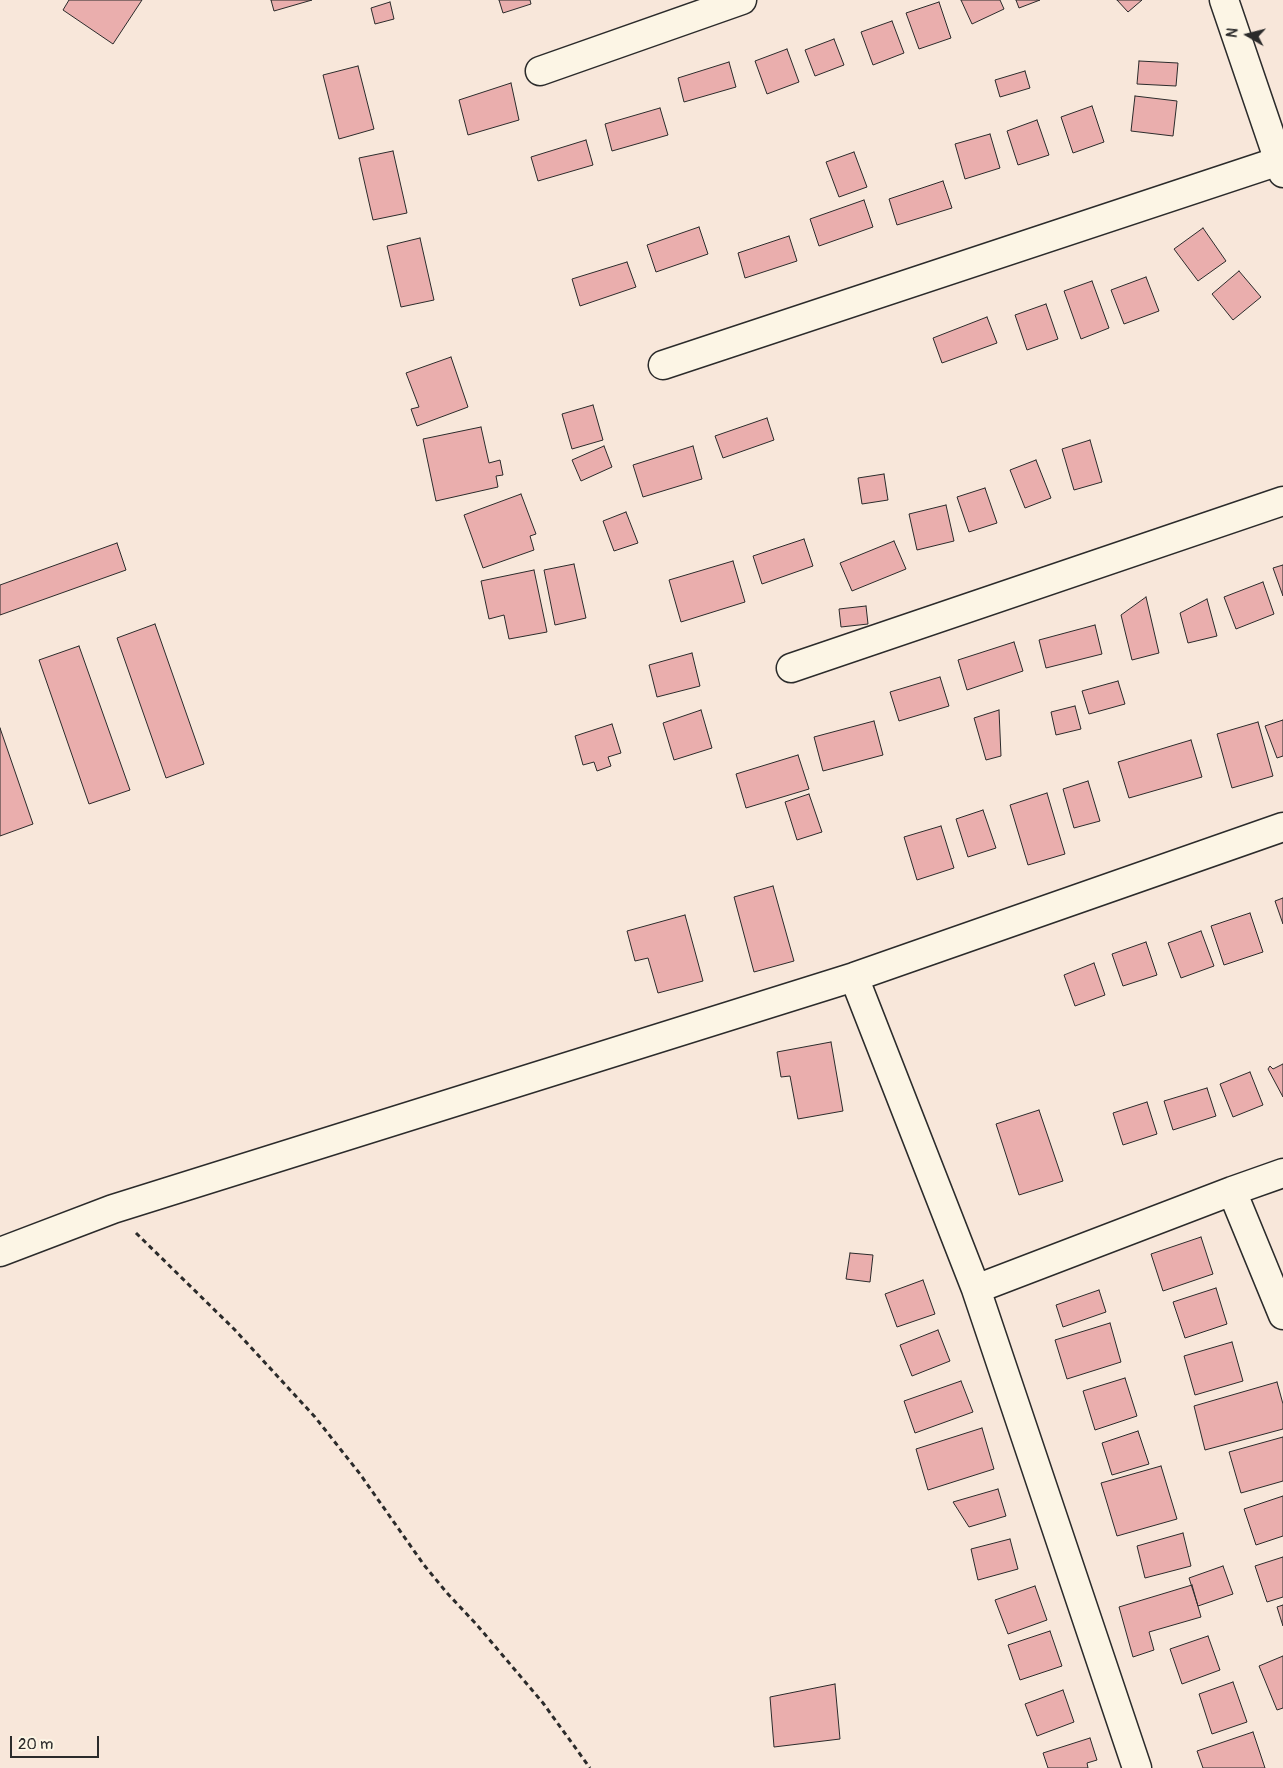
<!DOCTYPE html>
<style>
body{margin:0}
#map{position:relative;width:1283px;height:1768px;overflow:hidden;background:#f8e7da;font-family:Pangolin,sans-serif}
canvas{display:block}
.north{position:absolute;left:1223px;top:10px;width:50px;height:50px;-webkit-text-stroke:4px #fcf5e5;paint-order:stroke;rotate:278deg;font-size:14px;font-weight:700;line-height:20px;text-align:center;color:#2b2b2b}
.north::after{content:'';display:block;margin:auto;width:18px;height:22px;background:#2b2b2b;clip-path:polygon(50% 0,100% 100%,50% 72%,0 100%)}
.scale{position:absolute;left:10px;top:1736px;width:89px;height:22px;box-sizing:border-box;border:2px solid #2b2b2b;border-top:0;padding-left:6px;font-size:15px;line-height:18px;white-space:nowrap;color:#2b2b2b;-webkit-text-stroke:4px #fcf5e5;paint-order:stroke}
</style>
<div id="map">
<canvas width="1283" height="1768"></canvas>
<div class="north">N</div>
<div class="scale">20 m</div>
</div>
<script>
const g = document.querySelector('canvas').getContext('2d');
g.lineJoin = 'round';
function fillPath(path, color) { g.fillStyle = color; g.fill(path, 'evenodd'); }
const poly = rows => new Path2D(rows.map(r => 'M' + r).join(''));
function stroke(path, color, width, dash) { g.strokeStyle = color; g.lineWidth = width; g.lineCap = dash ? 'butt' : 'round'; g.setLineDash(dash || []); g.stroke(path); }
const building = poly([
 [69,0,142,0,113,44,63,10,69,0],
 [271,0,312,0,274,11,271,0],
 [499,0,530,0,531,4,503,13,499,0],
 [961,0,1000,0,1004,9,972,24,961,0],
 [1016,0,1040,0,1019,8,1016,0],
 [1117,0,1142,0,1128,12,1117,0],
 [390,2,394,19,375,24,371,8,390,2],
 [939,2,951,38,919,49,906,13,939,2],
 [892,21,904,53,873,65,861,32,892,21],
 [834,39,844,65,815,76,805,50,834,39],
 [787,49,799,82,767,94,755,61,787,49],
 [1139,61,1178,63,1176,86,1137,84,1139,61],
 [729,62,736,87,684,102,678,78,729,62],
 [358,66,374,129,339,139,323,75,358,66],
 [1025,71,1030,88,1000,97,995,80,1025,71],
 [511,83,519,120,468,135,459,100,511,83],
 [1135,96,1177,101,1173,136,1131,131,1135,96],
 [1092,106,1104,142,1073,153,1061,117,1092,106],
 [660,108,668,135,612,151,605,124,660,108],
 [1037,120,1049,155,1018,165,1007,131,1037,120],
 [990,134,1000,168,965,179,955,144,990,134],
 [586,140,593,165,538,181,531,157,586,140],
 [393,151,407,213,373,220,359,158,393,151],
 [854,152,867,187,839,197,826,162,854,152],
 [943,181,952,208,897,225,889,199,943,181],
 [864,200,873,227,819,246,810,219,864,200],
 [699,227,708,254,656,272,647,245,699,227],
 [1203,228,1226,261,1198,281,1174,249,1203,228],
 [789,236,797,261,745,278,738,253,789,236],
 [420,238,434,300,401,307,387,246,420,238],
 [627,262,636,287,580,306,572,279,627,262],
 [1239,271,1261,297,1233,320,1212,294,1239,271],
 [1146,277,1159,311,1124,324,1111,290,1146,277],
 [1092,281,1109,328,1081,339,1064,291,1092,281],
 [1046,304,1058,339,1027,350,1015,315,1046,304],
 [987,317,997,343,942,363,933,338,987,317],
 [451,357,468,407,417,426,411,409,419,407,406,373,451,357],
 [593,405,603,440,572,449,562,414,593,405],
 [767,418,774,440,723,458,715,436,767,418],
 [481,427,489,463,500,460,503,475,496,476,498,487,436,501,423,439,481,427],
 [1090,440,1102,482,1074,490,1062,449,1090,440],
 [604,446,612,467,581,481,572,460,604,446],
 [693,446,702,479,643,497,633,465,693,446],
 [1036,460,1051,498,1025,508,1010,470,1036,460],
 [884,474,888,500,862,504,858,478,884,474],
 [985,488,997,523,969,532,957,497,985,488],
 [521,494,536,534,530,536,534,550,483,568,464,515,521,494],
 [946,505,954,541,917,550,909,514,946,505],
 [626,512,638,543,614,551,603,521,626,512],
 [804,539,813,566,762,584,753,556,804,539],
 [894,541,906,569,852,591,840,563,894,541],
 [117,543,126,570,0,615,0,585,117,543],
 [733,561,745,602,681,622,669,580,733,561],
 [574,564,586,618,555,625,544,570,574,564],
 [1283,565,1283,596,1273,568,1283,565],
 [534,570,547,632,509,639,504,615,489,619,481,581,534,570],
 [1263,582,1274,614,1236,629,1224,597,1263,582],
 [1146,597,1159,653,1132,660,1121,615,1146,597],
 [1207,599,1217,636,1188,643,1180,613,1207,599],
 [866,606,868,624,841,627,839,609,866,606],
 [155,624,204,764,166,778,117,638,155,624],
 [1095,625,1102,654,1046,668,1039,640,1095,625],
 [1014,642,1023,671,967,690,958,660,1014,642],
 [79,646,130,790,89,804,39,660,79,646],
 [692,653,700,686,657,697,649,665,692,653],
 [940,677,949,706,899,721,890,692,940,677],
 [1118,681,1125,704,1089,714,1082,691,1118,681],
 [1075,706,1081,729,1056,735,1051,712,1075,706],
 [701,710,712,748,674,760,663,723,701,710],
 [999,710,1001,756,986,760,974,718,999,710],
 [1283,720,1283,756,1277,758,1265,726,1283,720],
 [874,721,883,755,823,771,814,737,874,721],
 [1258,722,1273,776,1232,788,1217,734,1258,722],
 [612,724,621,753,608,757,611,766,597,771,594,762,583,765,575,736,612,724],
 [0,728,33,824,0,836,0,728],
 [1191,740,1202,777,1129,798,1118,762,1191,740],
 [798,755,809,789,746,808,736,774,798,755],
 [1088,781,1100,821,1074,828,1063,789,1088,781],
 [1047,793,1065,854,1028,865,1010,805,1047,793],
 [809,794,822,832,797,840,785,802,809,794],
 [983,810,996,848,968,857,956,819,983,810],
 [941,826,954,868,917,880,904,837,941,826],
 [773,886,794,961,754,972,734,897,773,886],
 [1283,898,1283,924,1275,901,1283,898],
 [1250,913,1263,952,1224,965,1211,926,1250,913],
 [685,915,703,981,658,993,648,958,635,961,627,931,685,915],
 [1201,931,1214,966,1181,978,1168,943,1201,931],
 [1146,942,1157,975,1123,986,1112,954,1146,942],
 [1094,963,1105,995,1075,1006,1064,975,1094,963],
 [831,1042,843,1111,798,1119,790,1076,781,1077,777,1052,831,1042],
 [1283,1064,1283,1097,1268,1069,1270,1066,1273,1069,1283,1064],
 [1250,1072,1263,1105,1233,1117,1220,1084,1250,1072],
 [1207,1088,1216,1116,1173,1130,1164,1101,1207,1088],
 [1147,1102,1157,1134,1123,1145,1113,1113,1147,1102],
 [1039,1110,1063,1181,1019,1195,996,1124,1039,1110],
 [1201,1237,1213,1274,1163,1291,1151,1254,1201,1237],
 [850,1253,873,1255,870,1282,846,1279,850,1253],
 [923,1280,935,1314,897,1327,885,1294,923,1280],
 [1216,1288,1227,1324,1185,1338,1173,1302,1216,1288],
 [1099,1290,1106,1312,1063,1327,1056,1305,1099,1290],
 [1110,1323,1121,1362,1067,1379,1055,1340,1110,1323],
 [938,1330,950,1361,912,1376,900,1345,938,1330],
 [1232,1342,1243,1381,1195,1395,1184,1356,1232,1342],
 [1125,1378,1137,1416,1095,1430,1083,1391,1125,1378],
 [961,1381,973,1412,915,1433,904,1401,961,1381],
 [1277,1382,1283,1404,1283,1429,1205,1450,1194,1406,1277,1382],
 [982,1428,994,1469,928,1490,916,1449,982,1428],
 [1138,1431,1149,1464,1112,1475,1102,1443,1138,1431],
 [1283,1437,1283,1481,1241,1493,1229,1452,1283,1437],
 [1161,1466,1177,1519,1117,1536,1101,1483,1161,1466],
 [998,1489,1006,1516,969,1527,953,1502,998,1489],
 [1283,1496,1283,1536,1256,1545,1244,1509,1283,1496],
 [1183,1533,1191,1566,1145,1578,1137,1546,1183,1533],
 [1010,1539,1018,1569,978,1580,971,1549,1010,1539],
 [1283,1557,1283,1597,1267,1602,1255,1566,1283,1557],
 [1223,1566,1233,1594,1198,1606,1189,1578,1223,1566],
 [1192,1585,1201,1617,1149,1632,1154,1650,1133,1657,1119,1607,1192,1585],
 [1035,1586,1047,1620,1008,1634,995,1600,1035,1586],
 [1283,1605,1283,1626,1277,1607,1283,1605],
 [1050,1631,1062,1666,1020,1680,1008,1645,1050,1631],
 [1208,1636,1220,1670,1182,1684,1170,1649,1208,1636],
 [1283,1656,1283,1708,1277,1710,1259,1666,1283,1656],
 [1233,1682,1247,1722,1212,1734,1199,1694,1233,1682],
 [835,1684,840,1739,774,1747,770,1697,835,1684],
 [1063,1690,1074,1722,1037,1736,1025,1704,1063,1690],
 [1253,1732,1265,1768,1203,1768,1197,1751,1253,1732],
 [1090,1738,1097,1760,1087,1763,1088,1768,1048,1768,1043,1753,1090,1738]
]);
const path = poly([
 [136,1233,234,1329,315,1417,360,1474,424,1565,447,1593,477,1625,543,1703,590,1768]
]);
const street = poly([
 [1224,0,1283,173],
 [540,71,742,0],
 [663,365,1279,161],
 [791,668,1283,501],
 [854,977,976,1289,1137,1768],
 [1232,1191,1283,1173],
 [0,1252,113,1209,854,977,1283,827],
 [976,1289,1232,1191,1283,1315]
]);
fillPath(building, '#eaaead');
stroke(building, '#2b2b2b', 1);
stroke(street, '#2b2b2b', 31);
stroke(path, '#2b2b2b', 3, [5, 4]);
stroke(street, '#fcf5e5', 28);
</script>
